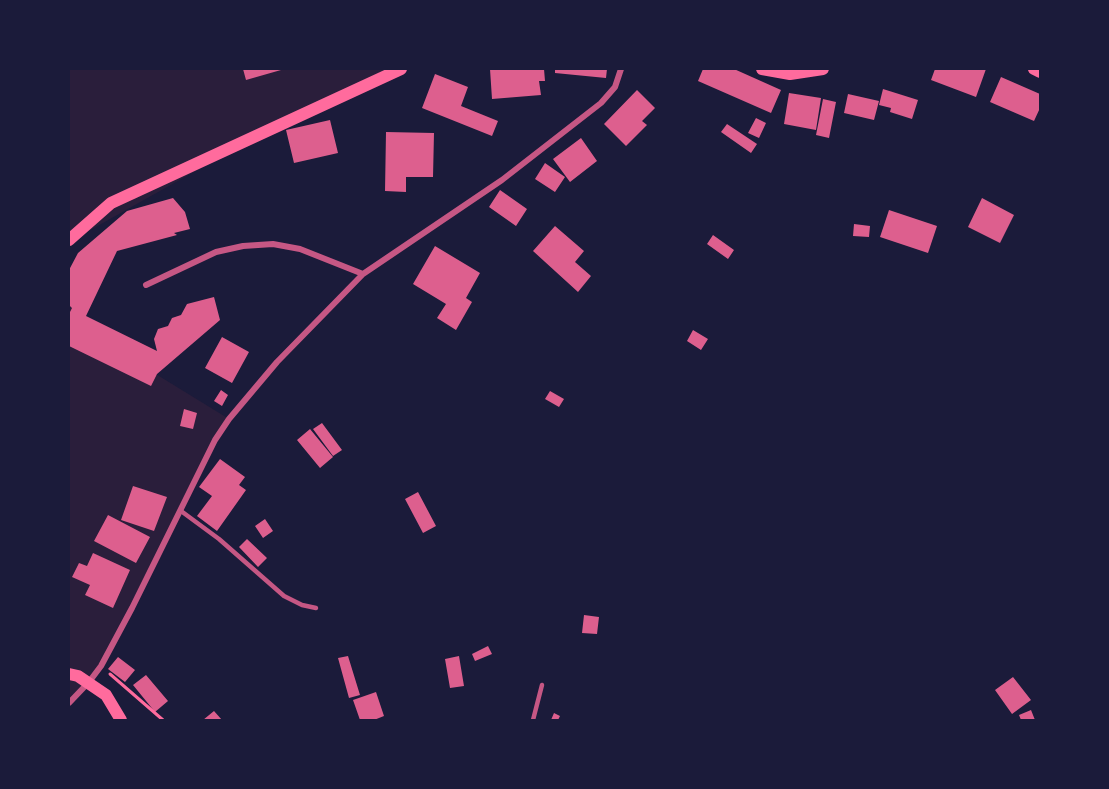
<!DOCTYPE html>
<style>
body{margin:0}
#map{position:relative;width:1109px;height:789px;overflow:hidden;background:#1b1b3a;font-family:Figtree,sans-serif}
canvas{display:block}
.frame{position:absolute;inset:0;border:70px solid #1b1b3a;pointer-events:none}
</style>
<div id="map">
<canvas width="1109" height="789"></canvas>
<div class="frame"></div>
</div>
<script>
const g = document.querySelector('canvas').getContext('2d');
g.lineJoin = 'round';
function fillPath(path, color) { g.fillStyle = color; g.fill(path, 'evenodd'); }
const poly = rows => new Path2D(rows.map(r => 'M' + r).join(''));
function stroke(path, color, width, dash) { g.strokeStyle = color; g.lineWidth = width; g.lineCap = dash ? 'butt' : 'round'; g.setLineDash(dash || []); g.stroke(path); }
const green = poly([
 [69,69,401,69,274,127,69,242],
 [69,278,76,325,229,419,89,682,69,700]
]);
const building = poly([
 [243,69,281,69,281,70,246,80],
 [490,69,544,69,545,81,539,81,541,95,492,99],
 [555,69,607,69,606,78,555,73],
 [703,69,734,69,781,90,771,113,698,81],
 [935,69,986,69,976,97,931,80],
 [435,74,468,87,461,106,498,121,492,136,422,108],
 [1001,77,1040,94,1040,108,1034,121,990,102],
 [883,89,918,100,912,119,890,112,891,108,879,105],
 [637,90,655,108,642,121,647,125,626,146,604,124],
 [789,93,821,98,816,130,784,124],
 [848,94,879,101,874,120,844,113],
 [823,99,836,102,829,138,816,135],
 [756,118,766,123,759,138,748,133],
 [330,120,338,153,294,163,286,130],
 [727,124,757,144,751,153,721,132],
 [386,132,434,133,433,177,406,177,406,192,385,191],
 [581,138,597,161,570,182,553,159],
 [545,163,565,177,555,192,535,179],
 [500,190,527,209,516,226,489,207],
 [173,198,185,212,190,229,174,233,177,235,117,251,86,316,157,351,154,339,158,329,168,326,172,318,181,315,187,304,214,297,220,320,157,374,151,386,69,346,69,314,72,308,69,305,69,270,78,253,127,211],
 [982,198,1014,215,1000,243,968,227],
 [889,210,937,226,928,253,880,237],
 [854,224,870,226,869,237,853,236],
 [555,226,584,251,575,262,591,276,578,292,533,251],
 [713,235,734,250,728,259,707,244],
 [435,246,480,273,466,298,472,302,456,330,437,318,446,304,413,284],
 [693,330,708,339,701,350,687,341],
 [222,337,249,352,232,383,205,368],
 [221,390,228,395,222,406,214,401],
 [550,391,564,399,559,407,545,399],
 [184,409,197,413,193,429,180,426],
 [322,423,342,450,333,456,313,429],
 [310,429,333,457,320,468,297,440],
 [220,459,245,477,239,485,246,490,217,531,197,516,212,496,199,487],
 [133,486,167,497,154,531,121,520],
 [418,492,436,526,423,533,405,499],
 [108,515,150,537,136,563,94,541],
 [265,519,273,531,263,538,255,526],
 [247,539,267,558,258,567,239,547],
 [93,553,130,570,113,608,85,595,90,585,72,577,79,563,87,566],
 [584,615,599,617,597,634,582,633],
 [488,646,492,654,475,661,472,654],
 [348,656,360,695,349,698,338,658],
 [459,656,464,686,450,688,445,659],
 [118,657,135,670,125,682,108,669],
 [146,675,168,701,155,712,133,685],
 [1013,677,1031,700,1012,714,995,690],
 [376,692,384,716,374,720,360,720,353,700],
 [1031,710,1035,720,1021,720,1019,715],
 [214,711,222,720,203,720],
 [554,713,560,716,558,720,551,720]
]);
const path = poly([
 [110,674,163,720]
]);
const service = poly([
 [181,511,219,539,284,596,302,605,316,608],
 [533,720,542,685]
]);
const minor = poly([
 [146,285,216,252,243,246,273,244,300,249,363,274],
 [69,703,89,682,101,666,132,608,215,440,229,419,277,362,363,274,502,180,601,103,615,87,621,69]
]);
const secondary = poly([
 [762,69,790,74,823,69],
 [1034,69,1040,72],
 [69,240,111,203,401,69],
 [69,674,78,676,106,695,121,720]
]);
fillPath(green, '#2a1e3b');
fillPath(building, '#dd5f8e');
stroke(path, '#ff6b9d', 3);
stroke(service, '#c65784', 4.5);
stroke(minor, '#c65784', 6);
stroke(secondary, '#ff6b9d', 12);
</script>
